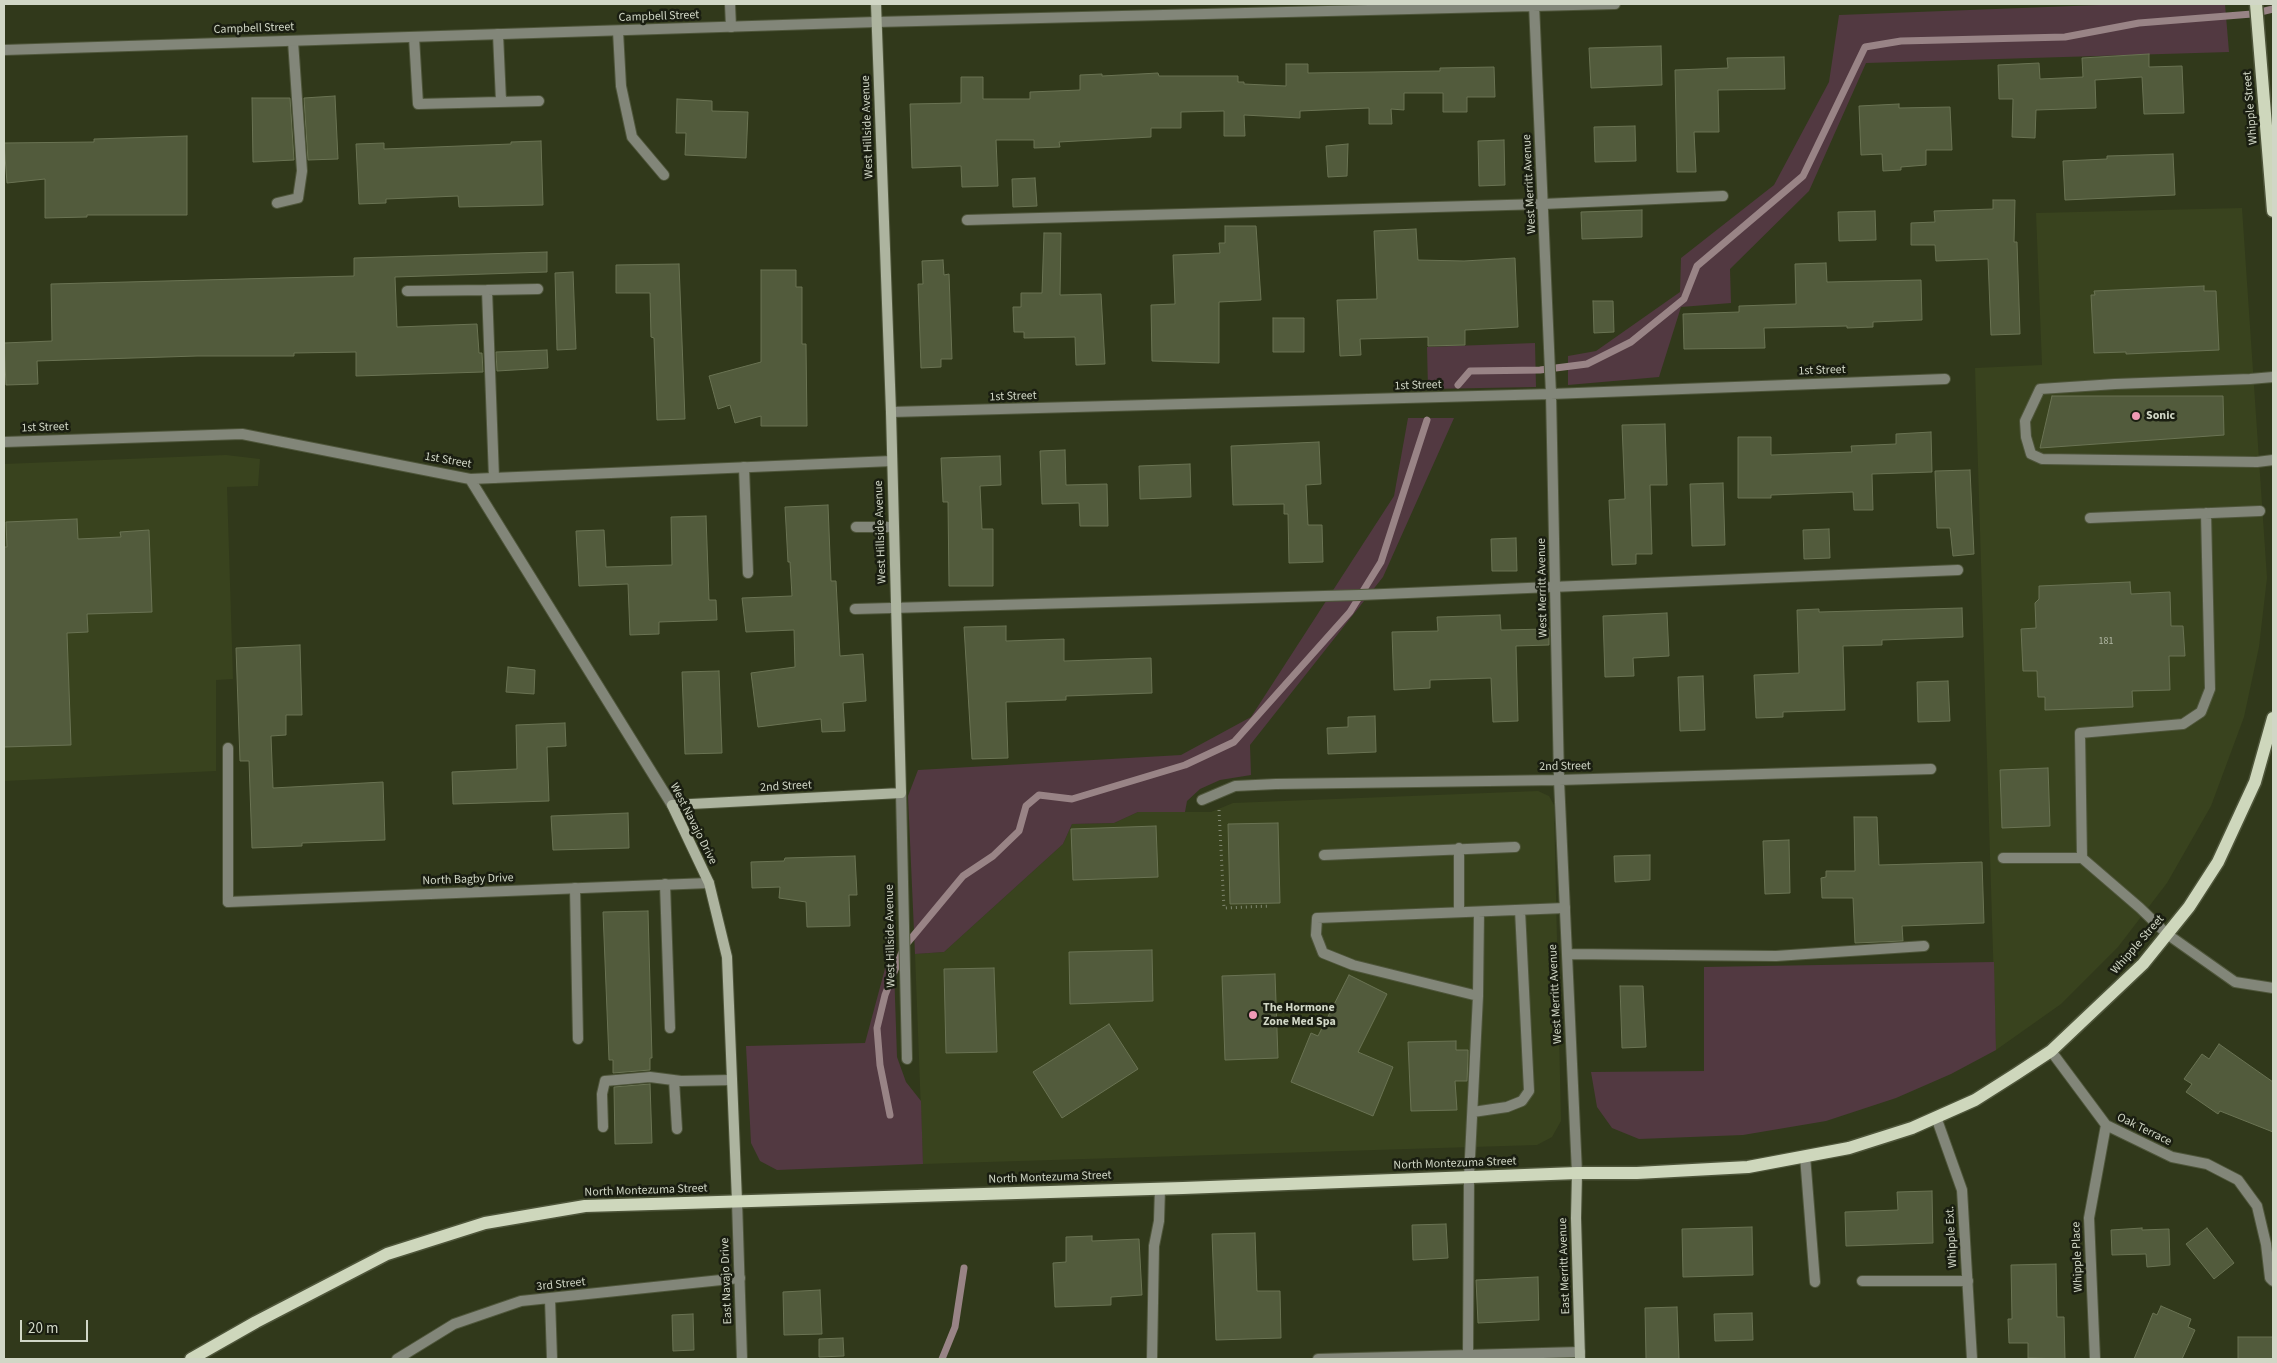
<!DOCTYPE html>
<style>
body{margin:0}
#map{position:relative;width:2277px;height:1363px;overflow:hidden;background:#31391b;font-family:"Source Sans 3",sans-serif}
canvas{display:block}
.frame{position:absolute;inset:0;border:5px solid #d1d7c6;pointer-events:none}
.scale{position:absolute;left:20px;top:1320px;width:68px;height:22px;box-sizing:border-box;border:2px solid #d1d7c6;border-top:0;padding-left:6px;font-size:15px;line-height:18px;white-space:nowrap;color:#d1d7c6;-webkit-text-stroke:4px #1a1e11;paint-order:stroke}
</style>
<div id="map">
<canvas width="2277" height="1363"></canvas>
<div class="frame"></div>
<div class="scale">20 m</div>
</div>
<script>
const g = document.querySelector('canvas').getContext('2d');
g.lineJoin = 'round';
function fillPath(path, color) { g.fillStyle = color; g.fill(path, 'evenodd'); }
const poly = rows => new Path2D(rows.map(r => 'M' + r).join(''));
function stroke(path, color, width, dash) { g.strokeStyle = color; g.lineWidth = width; g.lineCap = dash ? 'butt' : 'round'; g.setLineDash(dash || []); g.stroke(path); }
function drawText(font, color, halo, rows, align = 'center') {
  g.font = font + ' "Source Sans 3",sans-serif'; g.lineWidth = 5; g.setLineDash([]); g.textBaseline = 'middle'; g.strokeStyle = halo; g.fillStyle = color; for (const [text, x, y, turn = 0] of rows) {
    g.save(); g.translate(x, y); g.rotate((+turn || 0) * Math.PI / 180); g.textAlign = isNaN(turn) ? turn : align; if (halo) g.strokeText(text, 0, 0); g.fillText(text, 0, 0); g.restore();
  }
}
const built = poly([
 [2242,208,2267,578,2259,647,2244,717,2211,806,2167,883,2118,947,2061,1004,1996,1050,1975,368,2042,365,2036,213],
 [226,455,260,459,258,486,227,487,233,679,216,680,216,771,4,781,4,464],
 [1538,791,1549,796,1554,805,1561,1121,1552,1137,1537,1145,923,1164,915,954,944,952,1063,844,1072,824,1114,823,1138,812,1211,812,1233,803]
]);
const green = poly([
 [2125,4,2225,4,2229,52,1866,63,1809,191,1730,269,1731,303,1681,307,1659,377,1568,385,1568,356,1596,351,1680,292,1681,258,1774,185,1829,82,1839,15],
 [1535,343,1536,387,1428,389,1427,347],
 [1408,418,1454,418,1383,577,1250,745,1251,775,1220,780,1200,789,1187,801,1185,812,1138,812,1114,823,1072,824,1063,844,944,952,915,954,908,796,918,770,1181,755,1251,717,1394,496],
 [893,939,897,1057,906,1082,921,1101,923,1164,777,1170,760,1161,751,1143,746,1046,865,1043],
 [1994,962,1996,1050,1951,1074,1896,1098,1826,1121,1743,1135,1639,1139,1612,1128,1597,1107,1591,1072,1704,1071,1704,967]
]);
const stream = poly([
 [1458,385,1470,371,1540,370,1587,364,1631,342,1684,299,1697,266,1803,176,1865,47,1901,41,2065,37,2139,23,2252,14,2273,9],
 [890,1115,880,1065,877,1028,885,995,904,947,963,876,993,856,1019,831,1026,806,1039,795,1072,799,1185,765,1234,742,1350,612,1381,562,1427,420],
 [942,1359,955,1327,964,1268]
]);
const building = poly([
 [1661,46,1662,85,1591,88,1589,48,1661,46],
 [2149,54,2149,67,2182,66,2184,113,2144,114,2142,77,2095,80,2096,108,2036,110,2035,138,2012,137,2013,99,1999,99,1998,65,2039,63,2040,79,2083,77,2082,58,2149,54],
 [1784,57,1785,89,1718,90,1719,132,1694,132,1696,172,1677,172,1675,70,1728,68,1727,58,1784,57],
 [1286,64,1308,64,1308,73,1440,71,1440,68,1494,67,1495,97,1467,97,1467,112,1443,112,1443,93,1404,93,1404,110,1391,109,1392,124,1369,124,1369,108,1300,111,1300,118,1244,115,1245,136,1224,136,1224,111,1181,112,1181,128,1151,128,1151,137,1059,142,1060,147,1034,148,1034,140,996,140,998,186,962,187,961,166,912,168,910,104,961,103,961,77,983,77,983,99,1030,99,1030,92,1080,90,1080,75,1102,74,1102,76,1158,73,1159,76,1238,76,1238,82,1244,82,1244,84,1286,86,1286,64],
 [335,96,338,159,308,160,304,98,335,96],
 [252,98,290,98,294,160,253,162,252,98],
 [677,99,712,101,712,111,748,112,746,158,685,155,686,133,676,133,677,99],
 [1899,104,1899,108,1950,107,1952,150,1926,150,1926,165,1901,167,1901,170,1883,171,1882,154,1861,155,1859,106,1899,104],
 [1635,126,1636,161,1595,162,1594,127,1635,126],
 [187,136,187,215,87,215,87,217,45,218,45,179,7,183,4,143,94,142,94,139,187,136],
 [1504,140,1505,185,1479,186,1478,141,1504,140],
 [541,141,543,205,459,207,458,196,386,199,386,203,359,204,356,144,384,143,384,149,511,144,511,142,541,141],
 [1348,144,1347,176,1328,177,1326,146,1348,144],
 [2173,154,2175,195,2065,200,2063,161,2107,159,2107,156,2173,154],
 [1035,178,1037,206,1013,207,1012,179,1035,178],
 [1993,200,2015,200,2014,242,2017,242,2020,334,1991,335,1988,259,1936,261,1935,245,1911,245,1911,223,1935,222,1934,211,1993,209,1993,200],
 [1642,210,1642,237,1582,239,1581,212,1642,210],
 [1875,211,1876,240,1839,241,1838,212,1875,211],
 [1225,226,1256,226,1261,300,1219,302,1219,363,1152,361,1151,305,1175,304,1173,255,1220,253,1219,243,1225,243,1225,226],
 [1416,229,1418,260,1464,261,1515,258,1518,327,1465,330,1465,345,1428,346,1428,337,1360,339,1361,355,1340,356,1337,300,1377,299,1374,231,1416,229],
 [1044,233,1061,233,1060,295,1101,294,1105,364,1076,365,1075,337,1024,338,1024,332,1014,332,1013,307,1021,307,1021,293,1042,293,1044,233],
 [547,252,547,272,395,277,397,327,477,324,479,353,482,353,483,372,356,376,356,352,294,353,294,356,197,356,37,361,38,384,6,385,4,343,52,341,51,284,354,276,354,258,547,252],
 [943,260,944,275,949,274,952,359,941,359,941,367,921,368,918,284,923,284,922,261,943,260],
 [1826,263,1827,282,1921,280,1922,320,1873,322,1873,327,1847,328,1847,326,1764,328,1765,348,1684,349,1683,314,1739,312,1739,306,1796,304,1795,264,1826,263],
 [679,264,685,419,657,420,654,338,651,337,650,293,616,293,616,265,679,264],
 [761,270,796,270,796,287,802,287,802,344,806,344,807,426,761,426,761,416,735,423,730,405,718,409,709,376,761,362,761,270],
 [573,272,576,349,557,350,555,273,573,272],
 [2204,286,2204,291,2216,291,2219,350,2126,354,2126,352,2094,353,2091,295,2095,295,2094,291,2204,286],
 [1593,301,1613,301,1614,332,1594,333,1593,301],
 [1273,318,1304,318,1304,352,1273,352,1273,318],
 [547,350,548,368,497,371,496,352,547,350],
 [2052,396,2223,396,2224,435,2040,448,2052,396],
 [1665,424,1667,485,1650,485,1652,554,1636,554,1636,564,1612,565,1609,500,1625,499,1622,425,1665,424],
 [1931,432,1932,472,1872,474,1873,510,1854,510,1853,492,1771,495,1771,498,1738,498,1738,437,1771,437,1771,455,1852,452,1851,446,1896,444,1896,434,1931,432],
 [1319,442,1321,484,1306,485,1308,525,1322,525,1323,562,1289,563,1288,514,1284,514,1284,504,1233,505,1231,446,1319,442],
 [1065,450,1066,485,1107,484,1108,526,1080,526,1079,503,1042,504,1040,451,1065,450],
 [1000,456,1001,485,980,486,982,529,993,529,993,586,949,586,948,502,943,502,941,458,1000,456],
 [1190,464,1191,497,1140,499,1139,466,1190,464],
 [1970,470,1974,554,1953,556,1950,528,1937,528,1935,471,1970,470],
 [1723,483,1725,545,1692,546,1690,484,1723,483],
 [828,505,831,581,836,581,840,656,863,654,866,701,843,703,845,731,822,732,821,719,758,727,751,673,795,667,794,630,746,632,742,598,792,596,790,562,788,562,785,507,828,505],
 [706,516,709,600,716,600,717,620,659,622,659,634,630,635,628,584,579,586,576,531,604,530,606,567,672,565,671,517,706,516],
 [77,519,78,539,121,537,120,532,149,530,152,612,87,614,88,632,67,633,71,745,4,747,4,547,7,547,6,522,77,519],
 [1829,529,1830,558,1804,559,1803,530,1829,529],
 [1516,538,1517,571,1492,571,1491,539,1516,538],
 [2130,582,2131,594,2170,592,2171,626,2183,626,2185,656,2169,656,2170,690,2132,691,2133,707,2045,710,2045,697,2038,697,2037,671,2023,671,2021,629,2036,628,2035,603,2039,599,2039,586,2130,582],
 [1962,608,1963,637,1882,640,1882,645,1843,646,1845,710,1783,712,1783,717,1756,718,1754,675,1799,673,1797,610,1819,609,1819,612,1962,608],
 [1667,613,1669,656,1633,658,1634,676,1605,677,1603,616,1667,613],
 [1500,615,1501,630,1549,629,1549,645,1516,646,1518,721,1493,722,1491,678,1430,680,1430,688,1394,690,1392,632,1438,631,1437,617,1500,615],
 [1006,626,1006,641,1064,639,1064,661,1151,658,1152,693,1066,696,1066,700,1006,702,1008,758,972,759,964,627,1006,626],
 [300,645,302,715,286,715,286,735,271,736,273,788,383,782,385,840,302,843,302,846,252,848,249,761,240,761,236,648,300,645],
 [508,667,535,670,534,694,506,692,508,667],
 [719,671,722,753,685,754,682,672,719,671],
 [1703,676,1705,730,1680,731,1678,677,1703,676],
 [1948,681,1950,721,1918,722,1917,682,1948,681],
 [1375,716,1376,752,1328,754,1327,728,1348,727,1348,717,1375,716],
 [565,723,566,746,547,747,549,801,453,804,452,772,517,769,516,725,565,723],
 [2048,768,2050,826,2002,828,2000,770,2048,768],
 [628,813,629,848,553,850,551,816,628,813],
 [1854,817,1877,817,1879,865,1982,862,1984,923,1902,926,1903,941,1855,943,1853,898,1822,898,1821,878,1826,877,1826,871,1855,871,1854,817],
 [1278,823,1280,903,1230,904,1228,824,1278,823],
 [1156,826,1158,877,1073,880,1071,829,1156,826],
 [1789,840,1790,893,1765,894,1763,841,1789,840],
 [1650,855,1650,880,1615,882,1614,856,1650,855],
 [855,856,857,895,849,895,850,926,807,927,806,902,779,898,780,887,752,888,751,862,784,861,785,858,855,856],
 [648,911,652,1058,650,1058,650,1070,613,1073,613,1060,609,1060,603,912,648,911],
 [1152,950,1153,1001,1070,1004,1069,952,1152,950],
 [994,968,997,1052,946,1053,944,969,994,968],
 [1275,974,1278,1058,1225,1060,1222,976,1275,974],
 [1349,975,1387,994,1358,1052,1393,1067,1373,1116,1291,1082,1311,1033,1318,1036,1349,975],
 [1620,986,1643,986,1646,1047,1622,1048,1620,986],
 [1109,1024,1138,1069,1062,1118,1033,1072,1109,1024],
 [1456,1041,1456,1050,1468,1050,1468,1057,1467,1081,1455,1081,1457,1110,1411,1111,1408,1042,1456,1041],
 [2219,1044,2273,1082,2273,1132,2220,1111,2218,1114,2186,1092,2192,1084,2184,1079,2202,1054,2209,1059,2219,1044],
 [650,1084,652,1143,615,1144,614,1087,650,1084],
 [1932,1191,1933,1243,1846,1246,1845,1212,1898,1210,1897,1192,1932,1191],
 [1446,1224,1448,1258,1413,1260,1412,1225,1446,1224],
 [1752,1227,1753,1275,1683,1277,1682,1229,1752,1227],
 [2142,1228,2142,1230,2169,1229,2170,1265,2147,1267,2146,1254,2112,1255,2111,1230,2142,1228],
 [2207,1228,2234,1263,2214,1279,2186,1244,2207,1228],
 [1255,1233,1257,1291,1280,1291,1281,1338,1216,1340,1212,1234,1255,1233],
 [1092,1236,1092,1241,1139,1239,1142,1295,1111,1297,1111,1305,1055,1307,1053,1263,1066,1262,1066,1237,1092,1236],
 [2056,1264,2057,1317,2064,1317,2065,1359,2028,1358,2028,1343,2009,1343,2008,1319,2012,1319,2011,1265,2056,1264],
 [1538,1277,1539,1320,1478,1323,1476,1280,1538,1277],
 [820,1290,822,1334,784,1335,783,1292,820,1290],
 [2161,1306,2191,1319,2188,1327,2195,1330,2182,1359,2134,1359,2153,1313,2157,1315,2161,1306],
 [1677,1307,1679,1359,1646,1359,1645,1308,1677,1307],
 [1752,1313,1753,1340,1715,1341,1714,1314,1752,1313],
 [693,1314,694,1350,673,1351,672,1315,693,1314],
 [2238,1337,2273,1337,2273,1359,2238,1359,2238,1337],
 [843,1338,844,1356,819,1357,819,1339,843,1338]
]);
const path = poly([
 [1219,810,1224,908,1270,906]
]);
const lane = poly([
 [730,4,731,27],
 [618,31,621,86,632,137,664,175],
 [498,34,501,101],
 [414,37,418,104,539,101],
 [277,203,298,198,302,171,293,41],
 [967,220,1543,204,1723,196],
 [487,290,538,289],
 [407,291,487,290,494,478],
 [2273,377,2250,379,2115,384,2040,389,2025,421,2026,437,2031,454,2042,459,2257,462,2273,460],
 [744,467,748,573],
 [2090,518,2260,511],
 [856,527,893,527],
 [855,609,1360,595,1958,570],
 [228,748,228,902],
 [1459,848,1459,912],
 [1324,855,1515,847],
 [2003,858,2082,858,2140,908,2167,934],
 [2082,858,2080,733,2183,724,2201,712,2210,689,2206,513],
 [665,884,670,1028],
 [575,888,578,1039],
 [1478,996,1353,965,1323,953,1316,935,1317,918,1565,908],
 [674,1080,677,1129],
 [1473,1112,1507,1107,1522,1101,1529,1091,1520,910],
 [603,1127,602,1094,605,1081,650,1077,681,1081,732,1080],
 [1805,1156,1815,1282],
 [1862,1281,1968,1281],
 [550,1299,552,1359],
 [1468,1355,1469,1177,1478,996,1479,912],
 [397,1359,454,1324,521,1301,740,1278],
 [1152,1359,1154,1246,1159,1221,1160,1188],
 [1318,1359,1580,1352]
]);
const street = poly([
 [1534,4,1551,394,1559,780,1577,1173],
 [4,50,876,22,1615,4],
 [891,412,1551,394,1945,379],
 [4,442,242,434,470,479,892,461],
 [470,479,672,805],
 [901,793,907,1059],
 [1202,800,1235,786,1276,784,1559,780,1931,769],
 [228,902,709,883],
 [2167,934,2235,982,2273,988],
 [1567,954,1776,956,1924,946],
 [2051,1051,2106,1125,2172,1157,2207,1164,2238,1180,2257,1206,2266,1244,2270,1278,2273,1281],
 [1936,1117,1962,1190,1972,1359],
 [737,1201,742,1359],
 [2095,1359,2089,1218,2106,1125]
]);
const secondary = poly([
 [1577,1173,1576,1218,1580,1359],
 [737,1201,727,957,709,883,672,805,901,793,891,412,876,4]
]);
const primary = poly([
 [2256,4,2273,211],
 [191,1359,256,1322,387,1254,485,1223,585,1206,1183,1188,1577,1173,1637,1173,1748,1167,1849,1148,1912,1128,1975,1100,2016,1074,2051,1051,2143,964,2189,907,2218,862,2255,782,2273,718]
]);
const markers = [
 [2136,416,5,"#f09ab5"],
 [1253,1015,5,"#f09ab5"]
];
const numberNames = [
 ["181",2106,642]
];
const streetNames = [
 ["Campbell Street",659,17,-2],
 ["Campbell Street",254,29,-2],
 ["Whipple Street",2251,108,-95],
 ["West Hillside Avenue",868,127,-92],
 ["West Merritt Avenue",1530,184,-93],
 ["1st Street",1822,371,-2],
 ["1st Street",1418,386,-2],
 ["1st Street",1013,397,-2],
 ["1st Street",45,428,-2],
 ["1st Street",448,461,10],
 ["West Hillside Avenue",881,532,-92],
 ["West Merritt Avenue",1543,588,-91],
 ["2nd Street",1565,767,-1],
 ["2nd Street",786,787,-3],
 ["West Navajo Drive",693,824,63],
 ["North Bagby Drive",468,880,-2],
 ["West Hillside Avenue",891,936,-91],
 ["Whipple Street",2138,945,-49],
 ["West Merritt Avenue",1556,994,-93],
 ["Oak Terrace",2144,1130,26],
 ["North Montezuma Street",1455,1164,-2],
 ["North Montezuma Street",1050,1178,-2],
 ["North Montezuma Street",646,1191,-2],
 ["Whipple Ext.",1952,1237,-93],
 ["Whipple Place",2078,1257,-92],
 ["East Merritt Avenue",1565,1266,-92],
 ["East Navajo Drive",727,1281,-92],
 ["3rd Street",561,1285,-6]
];
const poiNames = [
 ["Sonic",2146,416],
 ["The Hormone",1263,1008],
 ["Zone Med Spa",1263,1022]
];
fillPath(built, '#39431e');
fillPath(green, '#523941');
stroke(stream, '#998486', 7);
fillPath(building, '#525b3c');
stroke(building, '#6a7353', 1);
stroke(lane, '#4e553a', 12);
stroke(street, '#4e553a', 12);
stroke(secondary, '#4e553a', 12);
stroke(primary, '#4e553a', 15);
stroke(path, '#7f866f', 3, [1, 4]);
stroke(lane, '#828679', 10);
stroke(street, '#828679', 10);
stroke(secondary, '#adb49f', 10);
stroke(primary, '#ced7bc', 12);
for (const [x, y, r, color] of markers) { const dot = new Path2D(); dot.arc(x, y, r, 0, 2 * Math.PI); g.fillStyle = color; g.fill(dot); stroke(dot, '#1a1e11', 2); }
drawText('10px', '#b1b8a4', null, numberNames);
drawText('12px', '#d1d7c6', '#1a1e11', streetNames);
drawText('bold 12px', '#d1d7c6', '#1a1e11', poiNames, 'left');
</script>
